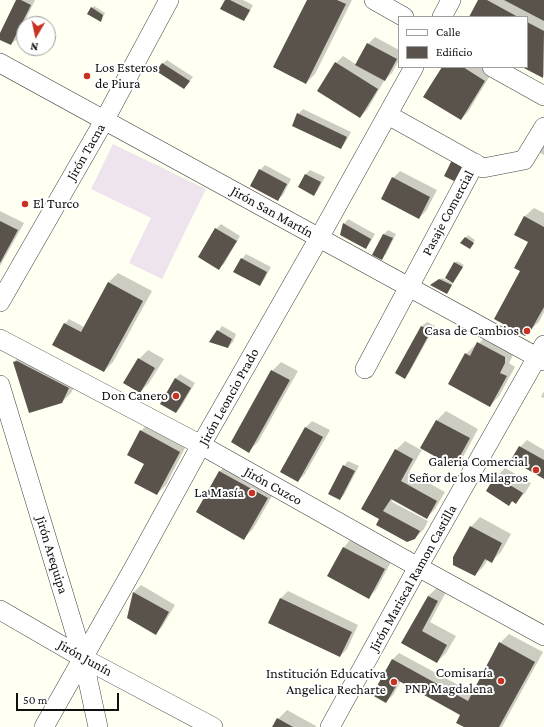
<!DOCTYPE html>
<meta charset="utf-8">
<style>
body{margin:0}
#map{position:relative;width:544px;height:727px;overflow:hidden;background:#fffff2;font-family:"Crimson Pro",serif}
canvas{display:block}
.legend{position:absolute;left:398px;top:16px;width:130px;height:52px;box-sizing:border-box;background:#fff;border:1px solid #9f9f9f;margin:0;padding:5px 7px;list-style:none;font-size:12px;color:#101010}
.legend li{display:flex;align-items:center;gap:8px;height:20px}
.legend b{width:20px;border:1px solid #9f9f9f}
.north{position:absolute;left:16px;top:16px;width:40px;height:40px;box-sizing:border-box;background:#fff;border:1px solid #9f9f9f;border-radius:50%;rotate:189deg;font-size:11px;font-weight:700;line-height:16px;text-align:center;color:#101010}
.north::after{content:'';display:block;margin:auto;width:14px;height:18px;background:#c83220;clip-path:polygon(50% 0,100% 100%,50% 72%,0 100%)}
.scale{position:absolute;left:16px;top:693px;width:103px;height:18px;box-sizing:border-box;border:2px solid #101010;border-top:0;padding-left:5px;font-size:12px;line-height:14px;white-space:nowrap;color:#101010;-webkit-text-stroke:3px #fff;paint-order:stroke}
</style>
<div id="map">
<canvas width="544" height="727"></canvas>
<ul class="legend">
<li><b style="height:5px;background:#fff"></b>Calle</li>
<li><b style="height:11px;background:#59534b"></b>Edificio</li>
</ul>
<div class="north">N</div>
<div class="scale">50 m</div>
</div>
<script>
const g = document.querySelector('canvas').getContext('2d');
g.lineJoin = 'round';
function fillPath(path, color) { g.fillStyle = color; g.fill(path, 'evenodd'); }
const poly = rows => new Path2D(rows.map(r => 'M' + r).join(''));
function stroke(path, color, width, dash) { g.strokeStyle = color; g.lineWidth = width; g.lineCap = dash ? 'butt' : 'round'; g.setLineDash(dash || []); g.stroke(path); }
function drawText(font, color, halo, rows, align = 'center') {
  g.font = font + ' "Crimson Pro",serif'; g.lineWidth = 4; g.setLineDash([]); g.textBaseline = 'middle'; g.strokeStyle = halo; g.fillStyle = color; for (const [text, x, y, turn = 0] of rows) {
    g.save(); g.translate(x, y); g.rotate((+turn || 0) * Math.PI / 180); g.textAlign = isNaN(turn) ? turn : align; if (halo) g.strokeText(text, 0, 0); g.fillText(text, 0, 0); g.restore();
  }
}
const industrial = poly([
 [113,144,206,189,162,279,129,263,151,218,91,189]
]);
const shadow = poly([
 [18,0,35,0,16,40,11,44,0,39,0,35],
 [226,0,243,0,253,5,248,15,244,20],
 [308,0,352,0,315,74,306,83],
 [479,0,544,0,544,76,543,77,524,67,527,67,527,17,470,17],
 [94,6,105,13,101,21,92,8],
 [375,37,399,50,399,60,392,73,384,81,367,110,360,117,336,63,343,56,357,65,368,44],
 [167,60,193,77,184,88,162,64],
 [443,67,481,67,491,74,468,112,461,119],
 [303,109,351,132,345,143,341,148,298,114],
 [544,137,544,155,535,150],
 [265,165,291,179,283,195,278,199,260,170],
 [310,170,325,177,318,190,314,195,306,174],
 [400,171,437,190,426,211,419,218,393,178],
 [534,208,544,213,544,312,539,322,529,331,522,270,530,242,524,217],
 [0,211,24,223,0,266],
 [348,219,375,234,370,243,365,248,344,224],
 [221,224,240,236,224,264,219,268,216,229],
 [388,230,396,234,386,254,382,258,374,254,384,234],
 [468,235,475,240,471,246,462,243],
 [246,254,271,267,264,280,259,285,242,259],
 [457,261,464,265,452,283,453,283,447,292,433,283,442,278,451,282,455,263],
 [118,273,152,291,113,362,104,371,65,324,69,319,84,327,109,282],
 [427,322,435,326,409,373,404,377,396,373,422,326],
 [222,326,236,334,233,342,228,347,211,341],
 [487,334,514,353,509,363,515,367,499,396,490,406,466,354,475,345,477,346],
 [148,350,164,359,149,383,140,392,139,359],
 [23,353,78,379,71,393,62,402,14,362],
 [281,362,298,371,258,442,249,451,272,371],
 [180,374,195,383,181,407,176,412,175,379],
 [544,391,544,398,541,397],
 [446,411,478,429,463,457,454,466,423,448,409,472,445,492,435,509,426,518,393,499,392,502,428,521,424,529,415,538,380,519,396,450,405,441,421,450,437,420],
 [312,421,330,430,305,474,298,481,305,428],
 [150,422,188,442,166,485,157,494,145,464,141,431],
 [527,440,544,450,544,478,520,447],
 [348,461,359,466,344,495,340,499,344,466],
 [229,462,276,489,253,529,244,538,197,512,220,471],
 [505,468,531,483,525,493,516,502,513,501,509,504,496,477],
 [480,517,511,534,501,552,492,561,488,559,484,566,475,575,471,527],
 [350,540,391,562,376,590,369,597,344,547],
 [141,585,175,605,162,627,155,634,128,618,134,592],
 [438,587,446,592,430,622,456,636,446,653,437,662,403,643,428,596],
 [288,591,358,625,347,649,340,656,270,622,281,598],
 [509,634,543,652,502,727,466,727,464,710,401,681,393,695,386,702,392,660,399,653,473,693,500,643],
 [287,710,316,726,316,727,273,727,278,719]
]);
const building = poly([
 [16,0,21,0,31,5,11,45,0,40,0,33],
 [225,0,230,0,250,10,244,21,220,9],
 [307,0,337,0,346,4,306,84,273,67],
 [478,0,487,0,518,17,469,17],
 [504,0,544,0,544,21],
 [91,7,103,15,101,22,87,14],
 [527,22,544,31,543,78,522,67,527,67],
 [367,43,397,59,385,81,355,65],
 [335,62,378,89,360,118,317,91],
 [162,63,190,81,184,89,156,71],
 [442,67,463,67,485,81,461,120,423,97],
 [297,113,347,137,341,149,292,126],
 [454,156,468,163,458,183,444,176],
 [259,169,287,184,278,201,250,186],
 [305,174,321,182,314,196,298,187],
 [392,177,430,197,419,219,381,199],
 [524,216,544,227,544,307,530,332,525,336,494,319,520,271,514,268,528,242,514,235],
 [0,221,18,230,0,263],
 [343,223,371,239,366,249,340,235],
 [215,228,237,241,219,270,198,257],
 [383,234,393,238,382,260,372,255],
 [465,237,474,243,470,249,460,243],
 [241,258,267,272,260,286,233,272],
 [454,262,463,267,453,283,445,278],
 [439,279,452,285,447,294,430,285],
 [108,282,143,301,104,372,52,345,64,323,81,332],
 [421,326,431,331,405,379,395,373],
 [217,330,232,339,228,348,209,342],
 [477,342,505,357,505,363,500,373,507,376,490,407,448,384,465,353,470,356],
 [138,358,155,368,140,393,123,383],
 [17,361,69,388,62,403,29,413,13,362],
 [271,370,290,380,249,453,231,442],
 [175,378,191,388,176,413,160,404],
 [436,420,470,438,454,467,420,448],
 [305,427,323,437,298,482,280,472],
 [140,430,180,452,157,495,134,483,144,464,127,455],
 [519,446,544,460,544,479,511,460],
 [395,449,413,459,401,481,437,501,427,519,391,499,383,511,420,531,415,539,407,542,376,525,379,519,361,509],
 [343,465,355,471,340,500,328,494],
 [219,471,268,498,244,540,196,512],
 [495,476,523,493,516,504,512,501,509,506,486,491],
 [470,526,502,543,492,563,485,559,475,576,453,565,453,557],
 [343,547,385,569,369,599,327,576],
 [133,592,169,612,156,635,127,618],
 [428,596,438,601,422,631,447,645,437,663,401,643],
 [280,598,352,632,340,657,268,623],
 [499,642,535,662,499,727,464,727,456,723,460,715,399,681,386,703,372,695,392,659,468,701],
 [277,718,293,727,272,727]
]);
const minor = poly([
 [374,0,404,17],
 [442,17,451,0],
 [0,63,544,361],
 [492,67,544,96],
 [388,115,483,168,524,160,544,127],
 [0,302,104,121,169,0],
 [0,339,201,445,418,567,544,636],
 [365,369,475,163],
 [0,385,83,658,98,727],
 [0,610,83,658,213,727],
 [44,727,136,564,201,445,319,238,414,67],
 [330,727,418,567,544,345]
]);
const markers = [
 [87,76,4,"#c83220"],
 [25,204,4,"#c83220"],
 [527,331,4,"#c83220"],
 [176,396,4,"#c83220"],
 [536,470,4,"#c83220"],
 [252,493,4,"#c83220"],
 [501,681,4,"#c83220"],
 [394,682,4,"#c83220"]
];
const poiNames = [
 ["Los Esteros",95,68,"left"],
 ["de Piura",95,84,"left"],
 ["El Turco",33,204,"left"],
 ["Casa de Cambios",519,331],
 ["Don Canero",168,396],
 ["Galeria Comercial",528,462],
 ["Señor de los Milagros",528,478],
 ["La Masía",244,493],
 ["Comisaría",493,673],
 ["PNP Magdalena",493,689],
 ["Institución Educativa",386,674],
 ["Angelica Recharte",386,690]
];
const streetNames = [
 ["Jirón Tacna",86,152,-60],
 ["Jirón San Martín",272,212,29],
 ["Pasaje Comercial",448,213,-62],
 ["Jirón Leoncio Prado",229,397,-61],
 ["Jirón Cuzco",273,486,29],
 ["Jirón Arequipa",52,555,73],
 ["Jirón Mariscal Ramon Castilla",413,578,-61],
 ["Jirón Junín",85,658,29]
];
fillPath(industrial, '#eee4ee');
fillPath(shadow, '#0003');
fillPath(building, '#59534b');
stroke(minor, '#434343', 20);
stroke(minor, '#fff', 19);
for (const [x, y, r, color] of markers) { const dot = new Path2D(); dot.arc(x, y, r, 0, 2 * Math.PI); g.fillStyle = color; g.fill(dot); stroke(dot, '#fff', 1.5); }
drawText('14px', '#101010', '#fff', poiNames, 'right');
drawText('14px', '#101010', '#fff', streetNames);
</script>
